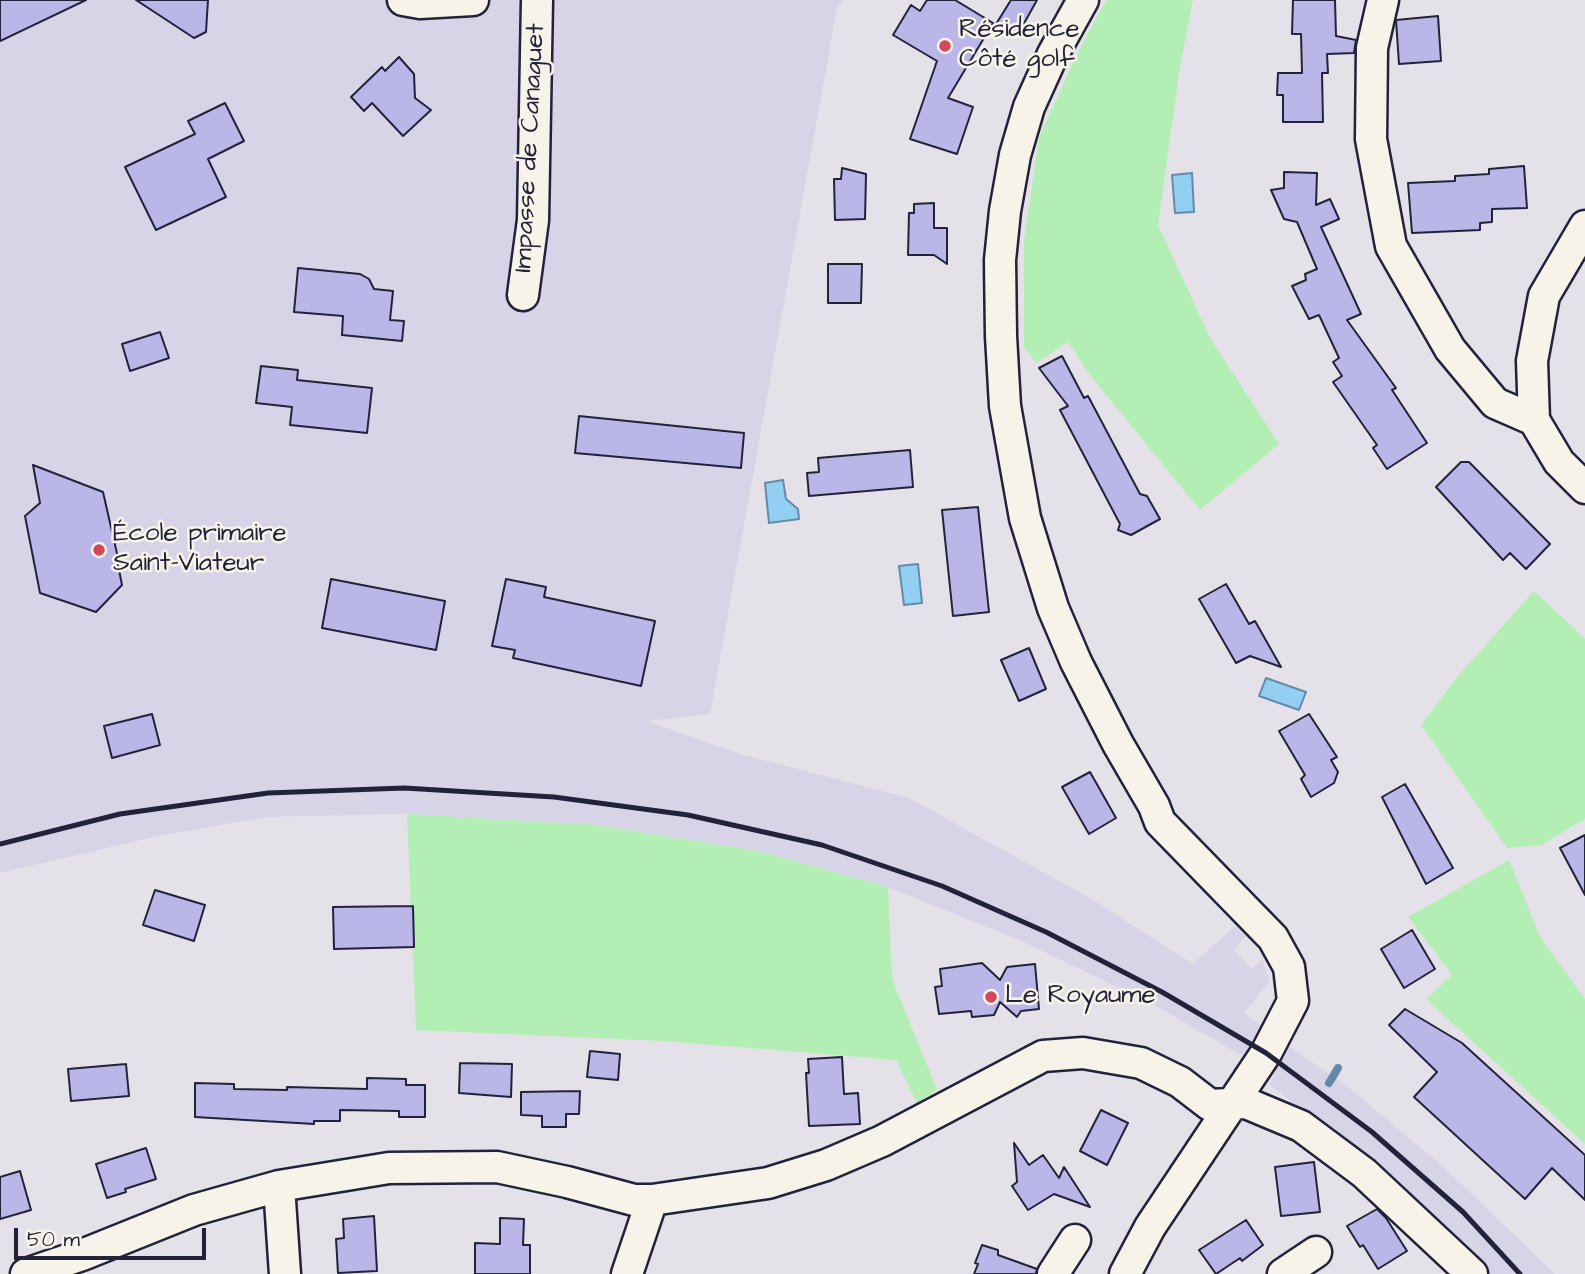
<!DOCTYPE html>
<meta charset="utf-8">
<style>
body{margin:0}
#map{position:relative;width:1585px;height:1274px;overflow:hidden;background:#e5e1e8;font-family:"Architects Daughter",sans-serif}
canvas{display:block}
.scale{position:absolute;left:14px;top:1228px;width:192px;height:32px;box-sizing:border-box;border:4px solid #22223b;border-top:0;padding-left:9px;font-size:21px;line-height:24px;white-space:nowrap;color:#22223b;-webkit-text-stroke:5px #f7f3e8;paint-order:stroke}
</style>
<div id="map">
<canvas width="1585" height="1274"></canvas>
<div class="scale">50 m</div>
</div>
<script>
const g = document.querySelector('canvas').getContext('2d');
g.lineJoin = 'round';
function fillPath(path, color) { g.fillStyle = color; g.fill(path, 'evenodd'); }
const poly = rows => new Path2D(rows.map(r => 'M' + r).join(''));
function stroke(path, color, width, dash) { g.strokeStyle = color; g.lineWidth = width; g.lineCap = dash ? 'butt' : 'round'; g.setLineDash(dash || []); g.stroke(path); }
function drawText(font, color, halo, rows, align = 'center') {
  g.font = font + ' "Architects Daughter",sans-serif'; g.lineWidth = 5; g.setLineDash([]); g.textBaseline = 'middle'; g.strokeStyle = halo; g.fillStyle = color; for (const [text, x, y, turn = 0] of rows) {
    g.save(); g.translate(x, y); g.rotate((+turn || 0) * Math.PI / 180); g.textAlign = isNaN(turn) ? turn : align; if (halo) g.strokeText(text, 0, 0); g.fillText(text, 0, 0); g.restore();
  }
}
const built = poly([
 [0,0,843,0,837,8,710,714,647,721,740,754,909,798,1090,898,1193,964,1235,926,1246,936,1233,950,1252,969,1262,960,1270,981,1244,1013,1261,1026,1242,1056,1158,1007,1024,942,888,887,758,851,597,825,407,814,266,817,158,836,0,873],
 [1290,1047,1347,1086,1448,1171,1555,1274,1490,1274,1349,1145,1270,1085,1275,1071]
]);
const green = poly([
 [1106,0,1193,0,1180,66,1158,225,1210,338,1279,444,1200,510,1090,375,1068,342,1036,363,1024,347,1024,241,1039,137,1079,50],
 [1534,591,1585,639,1585,819,1541,845,1507,848,1421,725,1458,676],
 [407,814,597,825,758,851,888,887,892,979,937,1090,917,1103,896,1060,664,1041,416,1030],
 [1509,860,1540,937,1585,999,1585,1144,1426,999,1452,975,1408,917]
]);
const water = poly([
 [1192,173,1194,212,1175,213,1172,175,1192,173],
 [783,480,786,499,798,509,799,519,769,523,765,483,783,480],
 [918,564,922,603,904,605,899,566,918,564],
 [1266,678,1306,692,1299,710,1259,696,1266,678]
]);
const stream = poly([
 [1329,1083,1338,1068]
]);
const building = poly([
 [0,0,86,0,0,41,0,0],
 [136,0,208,0,206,32,194,38,136,0],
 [927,0,955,0,993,23,948,98,973,107,957,154,910,139,937,61,893,35,911,5,920,11,927,0],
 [1011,0,1037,0,1017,36,996,24,1011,0],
 [1293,0,1335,0,1336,36,1356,40,1354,53,1327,54,1328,73,1322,73,1323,122,1283,122,1283,95,1277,95,1278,73,1302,73,1301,34,1292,34,1293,0],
 [1438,16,1441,61,1399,64,1396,20,1438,16],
 [399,57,414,74,415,98,431,110,403,136,372,103,364,111,351,97,382,67,385,71,399,57],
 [225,103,244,141,208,159,226,197,156,230,125,167,195,134,188,121,225,103],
 [1524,166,1527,208,1492,209,1492,222,1480,223,1480,230,1412,233,1408,183,1455,181,1455,176,1489,174,1489,169,1524,166],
 [842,168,866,174,865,219,835,220,834,179,841,179,842,168],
 [1284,172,1317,173,1316,205,1330,199,1339,219,1321,227,1361,314,1347,320,1396,388,1392,390,1427,443,1387,469,1373,448,1377,445,1333,382,1342,376,1333,362,1339,358,1319,315,1309,319,1292,286,1306,280,1305,274,1317,269,1297,222,1284,219,1271,190,1284,188,1284,172],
 [934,203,934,228,947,228,947,264,934,255,908,255,909,213,914,213,914,204,934,203],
 [828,264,862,264,861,303,828,303,828,264],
 [298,268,360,274,369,279,374,289,393,291,390,320,404,321,402,341,342,335,343,316,294,312,298,268],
 [160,332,169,358,130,371,122,344,160,332],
 [1062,356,1084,398,1088,396,1140,494,1147,496,1160,519,1131,535,1118,530,1120,524,1060,410,1068,406,1039,368,1062,356],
 [261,366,298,370,297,380,372,388,367,433,290,425,292,407,256,403,261,366],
 [579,416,744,433,741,468,575,453,579,416],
 [910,450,913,487,809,496,807,473,819,472,818,458,910,450],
 [1461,462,1469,462,1550,544,1526,569,1510,553,1503,560,1436,487,1461,462],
 [33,465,103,492,118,558,117,560,122,585,96,612,40,593,25,516,40,503,33,465],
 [978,507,989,612,953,616,942,510,978,507],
 [331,579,445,601,436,650,322,628,331,579],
 [506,579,546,587,544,597,655,621,641,686,513,658,515,650,492,646,506,579],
 [1226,584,1249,624,1255,621,1281,667,1250,656,1236,663,1199,599,1226,584],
 [1029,648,1046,689,1019,701,1001,660,1029,648],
 [152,714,160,745,112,758,104,726,152,714],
 [1309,714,1337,757,1331,760,1338,772,1334,783,1311,797,1301,779,1305,775,1279,731,1309,714],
 [1090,772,1116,818,1089,834,1062,787,1090,772],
 [1405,784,1453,868,1426,884,1382,797,1405,784],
 [1585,835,1585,895,1560,848,1585,835],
 [155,890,205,905,194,941,143,925,155,890],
 [413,906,414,947,334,949,333,907,413,906],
 [1412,930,1435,969,1404,988,1381,949,1412,930],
 [982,963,1000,980,1007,967,1035,964,1039,1009,1021,1011,1017,1017,1000,1002,994,1015,972,1017,971,1011,939,1014,935,987,942,986,940,969,982,963],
 [1405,1009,1462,1043,1585,1155,1585,1200,1552,1168,1525,1199,1414,1097,1437,1072,1389,1025,1405,1009],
 [590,1051,620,1054,618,1080,587,1077,590,1051],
 [842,1057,844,1094,858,1093,860,1124,809,1126,806,1073,809,1073,808,1059,842,1057],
 [460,1063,512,1064,511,1097,459,1093,460,1063],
 [126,1064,129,1096,71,1101,68,1069,126,1064],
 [367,1078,406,1079,406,1085,425,1085,425,1117,399,1117,399,1111,340,1110,340,1121,314,1121,314,1124,195,1117,195,1083,234,1084,234,1089,287,1090,287,1087,367,1089,367,1078],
 [580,1091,579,1114,566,1114,566,1127,542,1127,542,1116,521,1115,521,1092,580,1091],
 [1101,1110,1128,1123,1107,1165,1080,1151,1101,1110],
 [1014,1143,1029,1165,1043,1155,1059,1178,1064,1167,1090,1207,1054,1194,1028,1210,1012,1186,1017,1182,1014,1143],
 [146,1148,156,1179,125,1189,126,1192,107,1198,96,1164,146,1148],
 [1314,1162,1320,1212,1281,1216,1275,1167,1314,1162],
 [20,1171,31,1210,0,1219,0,1177,20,1171],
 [1377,1209,1386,1218,1407,1251,1378,1269,1363,1245,1360,1247,1347,1226,1377,1209],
 [374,1216,377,1271,338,1273,336,1239,344,1238,343,1219,374,1216],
 [500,1218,524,1219,523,1245,530,1245,530,1274,475,1274,475,1243,500,1244,500,1218],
 [1246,1220,1263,1245,1242,1261,1240,1258,1216,1274,1199,1250,1246,1220],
 [982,1245,998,1250,998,1255,1037,1269,1036,1274,974,1274,978,1264,975,1263,982,1245]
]);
const street = poly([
 [403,0,420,3,473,0],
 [1083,0,1053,54,1029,107,1015,155,1005,211,1000,260,1001,336,1005,406,1025,518,1053,608,1076,662,1118,744,1154,806,1160,822,1273,938,1289,967,1293,1001,1266,1053,1150,1227,1125,1274],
 [1383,0,1372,48,1371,139,1391,246,1450,349,1495,403,1534,420],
 [1585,226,1544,296,1532,361,1534,420,1559,462,1585,488],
 [523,295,533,220,537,0],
 [279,1186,285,1274],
 [26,1274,82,1255,194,1210,279,1186,389,1168,497,1167,567,1182,634,1200,652,1200,768,1183,826,1165,882,1141,1043,1056,1083,1053,1141,1063,1180,1082,1210,1105,1246,1103,1301,1126,1364,1173,1472,1274],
 [627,1274,652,1200],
 [1053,1274,1075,1240],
 [1283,1274,1316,1252]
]);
const rail = poly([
 [0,844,120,814,268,793,404,788,554,797,688,815,822,845,942,886,1046,932,1162,992,1266,1053,1372,1132,1463,1212,1520,1274]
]);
const markers = [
 [945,46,7,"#d1495b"],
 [99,550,7,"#d1495b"],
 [991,997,7,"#d1495b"]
];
const poiNames = [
 ["Résidence",959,31],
 ["Côté golf",959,61],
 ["École primaire",113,535],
 ["Saint-Viateur",113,565],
 ["Le Royaume",1005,997]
];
const streetNames = [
 ["Impasse de Canaguet",531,148,-87]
];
fillPath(built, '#d8d4e8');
fillPath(green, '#b3eeb4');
fillPath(water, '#92cff3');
stroke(water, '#658aa9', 2);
stroke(stream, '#658aa9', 8);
fillPath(building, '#bbb6e8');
stroke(building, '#22223b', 2);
stroke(street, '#22223b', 35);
stroke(street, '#f7f3e8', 30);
stroke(rail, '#22223b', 5);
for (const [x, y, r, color] of markers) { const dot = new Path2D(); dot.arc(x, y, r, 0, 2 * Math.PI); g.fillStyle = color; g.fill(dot); stroke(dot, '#f7f3e8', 2.5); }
drawText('26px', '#22223b', '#f7f3e8', poiNames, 'left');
drawText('26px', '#22223b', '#f7f3e8', streetNames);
</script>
